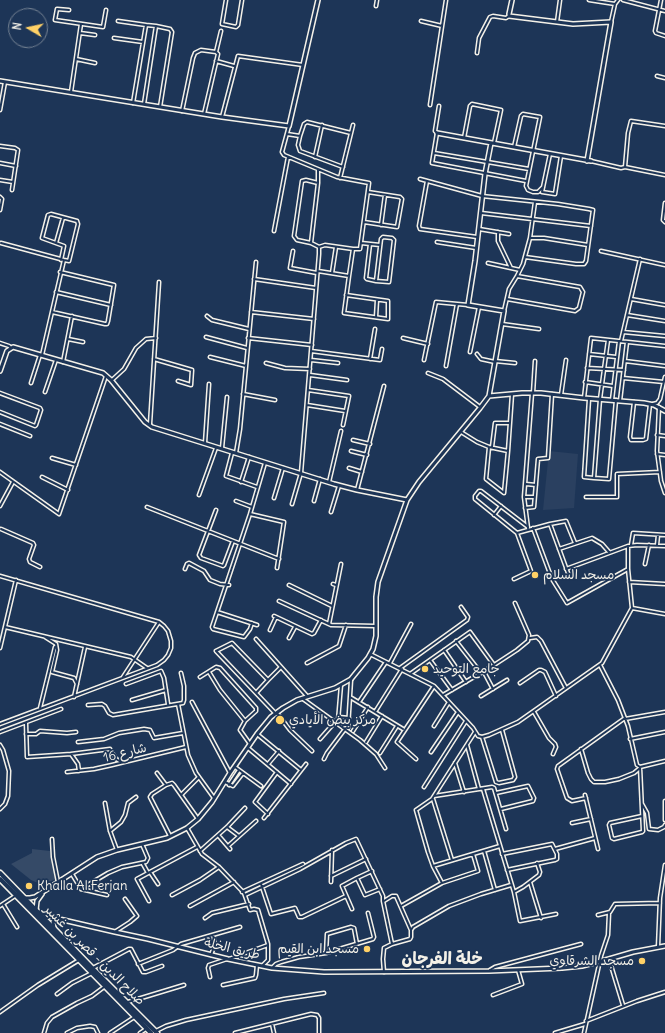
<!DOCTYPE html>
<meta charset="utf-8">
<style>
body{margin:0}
#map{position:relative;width:665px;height:1033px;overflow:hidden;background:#1d3557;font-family:Delius,sans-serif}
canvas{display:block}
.north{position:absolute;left:8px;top:8px;width:40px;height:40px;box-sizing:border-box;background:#1d3557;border:1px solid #738091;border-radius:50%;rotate:279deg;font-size:11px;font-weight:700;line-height:16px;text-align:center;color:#f4f1e8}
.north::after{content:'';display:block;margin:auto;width:14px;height:18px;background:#ffd166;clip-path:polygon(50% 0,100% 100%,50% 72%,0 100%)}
</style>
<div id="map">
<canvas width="665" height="1033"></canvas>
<div class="north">N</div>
</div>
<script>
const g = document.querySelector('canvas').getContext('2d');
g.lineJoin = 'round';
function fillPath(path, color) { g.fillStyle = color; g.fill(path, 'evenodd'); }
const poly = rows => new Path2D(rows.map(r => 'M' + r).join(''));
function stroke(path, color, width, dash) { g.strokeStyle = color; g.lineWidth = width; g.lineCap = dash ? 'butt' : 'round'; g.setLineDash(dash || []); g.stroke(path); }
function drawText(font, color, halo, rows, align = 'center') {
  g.font = font + ' Delius,"Playpen Sans Arabic",sans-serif'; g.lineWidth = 3.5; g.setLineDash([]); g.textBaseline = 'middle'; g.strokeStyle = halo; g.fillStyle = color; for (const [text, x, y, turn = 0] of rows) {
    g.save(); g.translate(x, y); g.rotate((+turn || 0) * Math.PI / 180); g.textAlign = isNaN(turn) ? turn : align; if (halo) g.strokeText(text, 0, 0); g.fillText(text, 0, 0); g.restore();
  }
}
const built = poly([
 [549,451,578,454,574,508,543,510]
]);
const green = poly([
 [32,849,50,851,56,879,40,886,38,883,31,880,11,864,32,853]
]);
const minor = poly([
 [226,0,222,24,236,27,238,25,242,0],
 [589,0,615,4],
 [623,0,665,11],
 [661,0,655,31,656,33,665,36],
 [376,6,377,0],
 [69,10,57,9,55,20,103,27,106,10],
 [118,21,146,25],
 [421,21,442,26],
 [557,22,560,0],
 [611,22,615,4,618,0],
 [80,33,95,35],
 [114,38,143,42],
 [216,52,221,31],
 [477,53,479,38,490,17,493,16,506,18,509,16],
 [76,59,95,63],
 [216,61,234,66],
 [657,76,665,78],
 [71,92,81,24],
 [133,103,146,25,156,26,170,29,172,32,160,107],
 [144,104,156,26],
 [430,105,446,0],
 [439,106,435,131,437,133,432,163,526,181],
 [0,110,5,82],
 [182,111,193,58,195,53,201,50,216,52,218,54,204,114],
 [222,117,238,56,303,65],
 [289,126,282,152,284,155,337,177,369,183,360,249,353,249],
 [287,134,300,136],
 [464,138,470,106,472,104,501,110,494,143],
 [0,146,15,148,18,150,12,190],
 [514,147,521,116,523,114,540,117,526,186,528,190,533,192,538,192,543,187],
 [434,153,529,169],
 [550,154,542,192,555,194,561,156],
 [315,157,322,125],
 [591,161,621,168,625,167,665,175],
 [0,163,16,166],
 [343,167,300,151,298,145,300,136,304,124,307,122,351,133],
 [625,167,628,133,631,121,665,126],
 [340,178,353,125],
 [420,179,482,196,558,204,589,209,593,210,586,261,584,264,576,264,525,257],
 [0,180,13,182],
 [427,181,419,226,420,229,477,237],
 [0,197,2,199,0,210],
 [665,203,663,220,665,222],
 [481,213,591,226],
 [364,222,397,227,402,199,400,197,368,192],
 [381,225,385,195],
 [479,229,509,234],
 [274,231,288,157],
 [498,232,498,241,511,268],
 [530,238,535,202],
 [437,242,476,248],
 [1,243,64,260,69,261,78,224,77,221,51,214,48,215,42,238,64,246,61,260],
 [56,243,63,218],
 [311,243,297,240,294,236,302,181,306,180,318,183],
 [361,243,380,245],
 [370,244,366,278,367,279,376,281,389,282,394,240,392,238,383,237,381,239,376,281],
 [293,251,290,268,317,273],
 [601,251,665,265],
 [488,263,520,270],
 [318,271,349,276,353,249,325,245,319,247],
 [332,273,336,247],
 [254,279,316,288],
 [56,292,111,305],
 [346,295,388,301,388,319,344,313,349,276],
 [507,299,575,311,579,308,583,292,580,287,517,276],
 [631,299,665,305],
 [504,311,509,289,517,276,523,264,530,238,544,238,588,245],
 [52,312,105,324,107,324,108,321,114,285,60,272],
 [251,312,314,319],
 [627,315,665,321],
 [207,316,212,320,249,329],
 [376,317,377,300],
 [502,324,539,329],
 [623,332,665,336],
 [206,337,247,348],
 [248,338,312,345],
 [403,338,428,344],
 [68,339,83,342],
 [621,341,640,259],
 [0,343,9,346,11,348],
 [311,351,380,360,382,349],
 [470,352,479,307],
 [477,354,481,359,495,362],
 [589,354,616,357],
 [42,355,64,260],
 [210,357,246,366],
 [154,359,192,370,191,385,178,381],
 [370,359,375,329],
 [311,360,338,363],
 [424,360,436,302,468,305],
 [495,361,515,363],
 [625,361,665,366],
 [63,362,72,316],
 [266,363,285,368,310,369],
 [446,366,457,304],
 [587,368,624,370],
 [428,373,443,379,480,407],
 [310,375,347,380],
 [623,378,664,382],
 [112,380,124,369,136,348,146,339,156,338],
 [585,382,613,386],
 [31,383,40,355],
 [308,390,349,396,343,425],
 [45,392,56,360],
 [0,393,40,408,41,410,36,425,35,426,0,412],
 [533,393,535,361],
 [243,394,275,400],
 [561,395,566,360],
 [584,398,591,338,665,346],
 [589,399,584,477,594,478,600,399,608,340],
 [612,400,619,341],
 [620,401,627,342],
 [634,402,630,437,631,440,643,440,646,439,650,404],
 [653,404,657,403,660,399,665,377],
 [307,405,345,411],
 [659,407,657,451,661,481,665,493],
 [0,424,30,436],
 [150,424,159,282],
 [461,432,477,442,489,447,508,451,504,493,486,479,489,447],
 [657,435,665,436],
 [353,440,370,444],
 [205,443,209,384],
 [492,447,495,423,510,423],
 [222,448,227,397],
 [351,451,367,455],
 [508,451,512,394],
 [232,453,226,476,257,487],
 [236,453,240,429,256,262],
 [657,454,665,455],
 [52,458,76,465],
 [349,468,362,472],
 [0,472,59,514,106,376],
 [42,477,68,490],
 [594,478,609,479,616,400],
 [241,482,249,457],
 [329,482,341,431],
 [526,484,536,485],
 [357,490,384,386],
 [199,495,216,448],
 [524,497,534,497],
 [586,497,617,497,617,474,660,472],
 [274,498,283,468],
 [236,501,252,507],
 [314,501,320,479],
 [292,504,301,473,319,254,319,247,311,243,318,183,318,170],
 [0,506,13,482],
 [147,507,279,559],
 [525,508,534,507,538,459,548,458,552,394],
 [216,510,199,555,201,558,223,566,224,565,233,541],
 [331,512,339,486],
 [250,514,284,522,277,568],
 [494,515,501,506],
 [550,524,566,521,575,543],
 [528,527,481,491,479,491,475,496,475,499,517,533,550,524,568,573],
 [528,528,524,497,532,393],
 [533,528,552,579,567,603,628,569],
 [1,529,33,543,34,545,29,559,30,562,40,567],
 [631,545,633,533,665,535],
 [657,545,658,535],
 [559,549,592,538,602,544,609,552],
 [645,564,649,545],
 [185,569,187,564,189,563,204,571,210,580,220,584,229,585],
 [566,569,628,546,637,545,665,546],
 [0,576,159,622,164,626,168,631,171,641,171,648,168,655,164,660,157,665,0,724],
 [514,579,531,571,517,533],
 [629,582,665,584],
 [333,584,336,585],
 [289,585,332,606],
 [279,601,331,625,375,626],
 [632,608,665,614],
 [217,612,257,625],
 [274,616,312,634,314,633,321,620],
 [252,623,250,629,244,637,213,629,212,627,250,514,265,463],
 [329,624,341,564],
 [5,627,131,657,147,668],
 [270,630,276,617],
 [45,637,56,644,57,650,52,672,74,678,77,684],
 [289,638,295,627],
 [530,638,537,637,541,641,566,688],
 [256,639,307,696],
 [456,641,481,673],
 [0,648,16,580],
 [444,650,466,682],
 [370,654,434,686,473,728,478,736,482,737,489,735,518,722,602,663,632,608,628,569,628,546],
 [430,660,452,690],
 [307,663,339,646,346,625],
 [390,663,411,624],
 [600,665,618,700,628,726,637,765,640,767,643,831,642,832,614,839,612,838,609,825,610,823,642,816],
 [400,668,467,620,468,617,461,607],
 [209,672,220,690,245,721,240,730,250,744],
 [484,672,493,689],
 [410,674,470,632,494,665],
 [123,677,159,622],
 [200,677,216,667,220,668,256,708,256,711,245,721],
 [268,680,281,667],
 [520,683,539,670,541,670,545,672,556,696],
 [126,684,161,671,164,678,168,704],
 [256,693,268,680,232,643,216,651,276,714],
 [443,695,491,667,517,650,528,641,529,635,515,603],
 [481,696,507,680],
 [74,697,85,647],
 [350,697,403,729],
 [303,699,360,740,376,754,385,768],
 [132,700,166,690],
 [192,702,230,773],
 [359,702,386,662],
 [178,704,188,755,196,773,214,798],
 [88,705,102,704,105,706,109,713,113,715,183,703,184,700,184,686,181,673],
 [40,708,55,647],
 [375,712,402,669],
 [534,712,549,738,555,744,556,747,553,754],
 [277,713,290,730,312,751],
 [339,717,349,718],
 [625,719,665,712],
 [338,721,341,685],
 [26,723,27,757,71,754,78,764,79,771],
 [434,726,449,702],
 [348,728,351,680],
 [353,731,368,707],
 [0,732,61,709],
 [26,734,36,734,40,731,67,733,76,732],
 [257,734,301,770],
 [482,737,496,782,499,783,513,780,515,777,502,730],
 [320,739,335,722],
 [630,739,665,732],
 [78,742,104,739,119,733,144,729,150,730,154,738,183,733],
 [366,742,382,716],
 [0,745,3,750,9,771,8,796,5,804,0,809],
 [467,745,479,789],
 [248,748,291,784],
 [581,749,588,773,591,779,594,782,605,782,619,779,634,773,640,768],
 [431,752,458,712],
 [380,753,397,726],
 [71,754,110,749,116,759,121,762],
 [324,759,327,753,345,729],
 [416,759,397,742,434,686],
 [455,763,464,792],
 [268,764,279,751],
 [235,767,261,786],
 [640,767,665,761],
 [67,772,94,769,112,765,186,747],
 [157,773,166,785,172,783,174,785,198,819],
 [225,782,233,786,243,773],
 [166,785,152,794,150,797,170,836],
 [229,785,239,770],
 [424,787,466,721],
 [483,789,514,892,523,887,539,875,540,872,537,863],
 [496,793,528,786,534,798,533,801,501,809],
 [181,795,199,777],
 [585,795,598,849],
 [434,796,492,787,494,788,506,829],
 [586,798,572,801,567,798,557,769,558,766,625,718],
 [433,799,452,860],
 [665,801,665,820],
 [105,803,110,831,117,850],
 [642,804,647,813,649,829,658,830,664,827,665,825],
 [268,814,255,802,277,772],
 [264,818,306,764],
 [572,823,591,819],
 [227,827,239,836],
 [187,828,202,854,219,867,244,893,250,910,254,909,258,910,268,944,268,960,262,966],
 [110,831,121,822,125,815,128,803,136,797],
 [218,835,230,849],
 [52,839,53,857,58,882],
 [228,846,256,821],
 [555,849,595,838],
 [200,851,228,826,245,808],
 [484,851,495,890],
 [473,854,478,871,442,883,433,866,428,852,416,810,432,799,475,732],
 [502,854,552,844,557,854,557,859,555,860,507,870],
 [143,864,148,873],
 [433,866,500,846],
 [372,871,357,878,365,895,380,889],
 [150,872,158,884],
 [72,874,81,889,107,895],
 [331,876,366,859],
 [331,882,332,850],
 [530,882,541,918],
 [261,884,271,914,295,908,299,917,302,917,346,896],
 [81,889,108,873,122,867,146,862,148,858,142,844],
 [242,892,303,864],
 [514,892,520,921,556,914],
 [172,895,200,880,219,867],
 [245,895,300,869,346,843,356,839,383,896,383,901,392,944],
 [149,901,137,879,197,847],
 [384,901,392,896,396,896,411,930],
 [3,904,17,927],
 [0,906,15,896],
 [190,906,234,882],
 [401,906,442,883],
 [352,909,342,886,357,878],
 [598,915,610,912,615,904,660,903],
 [205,918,212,913,249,904],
 [116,931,130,922,137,916,125,899],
 [658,947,660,898,665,865],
 [326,953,327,934,351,927,354,928,357,944],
 [211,955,215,944,213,935],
 [229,959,268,945],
 [609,959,623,1005],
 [138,964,173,950,181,944,240,927],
 [93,968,129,949,131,949,143,972,146,972,162,966],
 [272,968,276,964,281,962,299,957,326,953,373,939,374,937,368,913],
 [490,970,495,967,581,944],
 [384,972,383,959,384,948,392,944,410,939,411,937,411,930,413,927,449,906,481,894,511,885],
 [210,977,208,968,209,965,227,959],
 [223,985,255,978,256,975,257,965],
 [57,994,72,983,92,973],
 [493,995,522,984,518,970],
 [128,1002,184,985],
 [0,1012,38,985,79,960],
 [586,1021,637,1001,665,992],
 [272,1024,274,1033],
 [156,1031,166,1026,186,1020,284,999,324,993],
 [44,1033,47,1023,52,1017,77,1003,92,996,104,987],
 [67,1033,77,1028,90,1026,95,1027,98,1033],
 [110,1033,136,1016],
 [140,1033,146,1029],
 [235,1033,311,1014,317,1015,319,1018,319,1033],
 [555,1033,585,1024],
 [584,1033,601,956,608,935,609,913]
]);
const tertiary = poly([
 [509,14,512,0],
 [509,16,573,24,611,22,587,161],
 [0,81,222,117,289,126,318,0],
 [437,133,591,161],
 [0,371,7,351,13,347,103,373,111,380,145,422,152,427,334,484,357,490,407,500],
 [489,396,522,393,541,393,584,398,644,403,654,405,665,411],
 [25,898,30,898,35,897,97,857,117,850,167,838,187,828,198,819,212,802,230,773,257,734,271,717,283,708,297,700,335,688,351,679,368,658,373,649,376,636,376,597,378,582,407,500,419,482,480,408,489,396,504,311,468,305,475,261,485,174,491,143],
 [36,910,37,901,42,894],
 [38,912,59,919,115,932,148,939,228,959,272,968,324,972,489,971,562,968,582,966,609,959,633,952,665,946],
 [54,928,53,922,57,919]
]);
const trunk = poly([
 [0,873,92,968,157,1033],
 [0,879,151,1033]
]);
const markers = [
 [535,575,4,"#ffd166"],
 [425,669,4,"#ffd166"],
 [280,720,5,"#ffd166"],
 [29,886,4,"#ffd166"],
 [367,949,4,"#ffd166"],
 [642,961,4,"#ffd166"]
];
const poiNames = [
 ["مسجد السلام",543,575],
 ["جامع التوحيد",433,669],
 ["مركز بيض الأيادي",289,720],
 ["Khalla Al Ferjan",37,886],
 ["مسجد ابن القيم",359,949,"right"],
 ["مسجد الشرقاوي",634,961,"right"]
];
const streetNames = [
 ["شارع 16",125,753,-14],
 ["طريق الخلة",232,949,13],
 ["صلاح الدين - قصر بن غشير",94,955,45]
];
const districtNames = [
 ["خلة الفرجان",442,959]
];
fillPath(built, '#2a4060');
fillPath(green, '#354a67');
stroke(minor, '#f4f1e8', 5);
stroke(tertiary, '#f4f1e8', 6);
stroke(trunk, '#f4f1e8', 7);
stroke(minor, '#1d3557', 2);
stroke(tertiary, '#1d3557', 3);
stroke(trunk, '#1d3557', 4);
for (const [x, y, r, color] of markers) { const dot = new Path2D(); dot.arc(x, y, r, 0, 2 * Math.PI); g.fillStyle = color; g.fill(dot); stroke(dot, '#1d3557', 1.5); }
drawText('13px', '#f4f1e8', '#1d3557', poiNames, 'left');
drawText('13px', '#f4f1e8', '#1d3557', streetNames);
drawText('bold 17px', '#f4f1e8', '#1d3557', districtNames);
</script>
